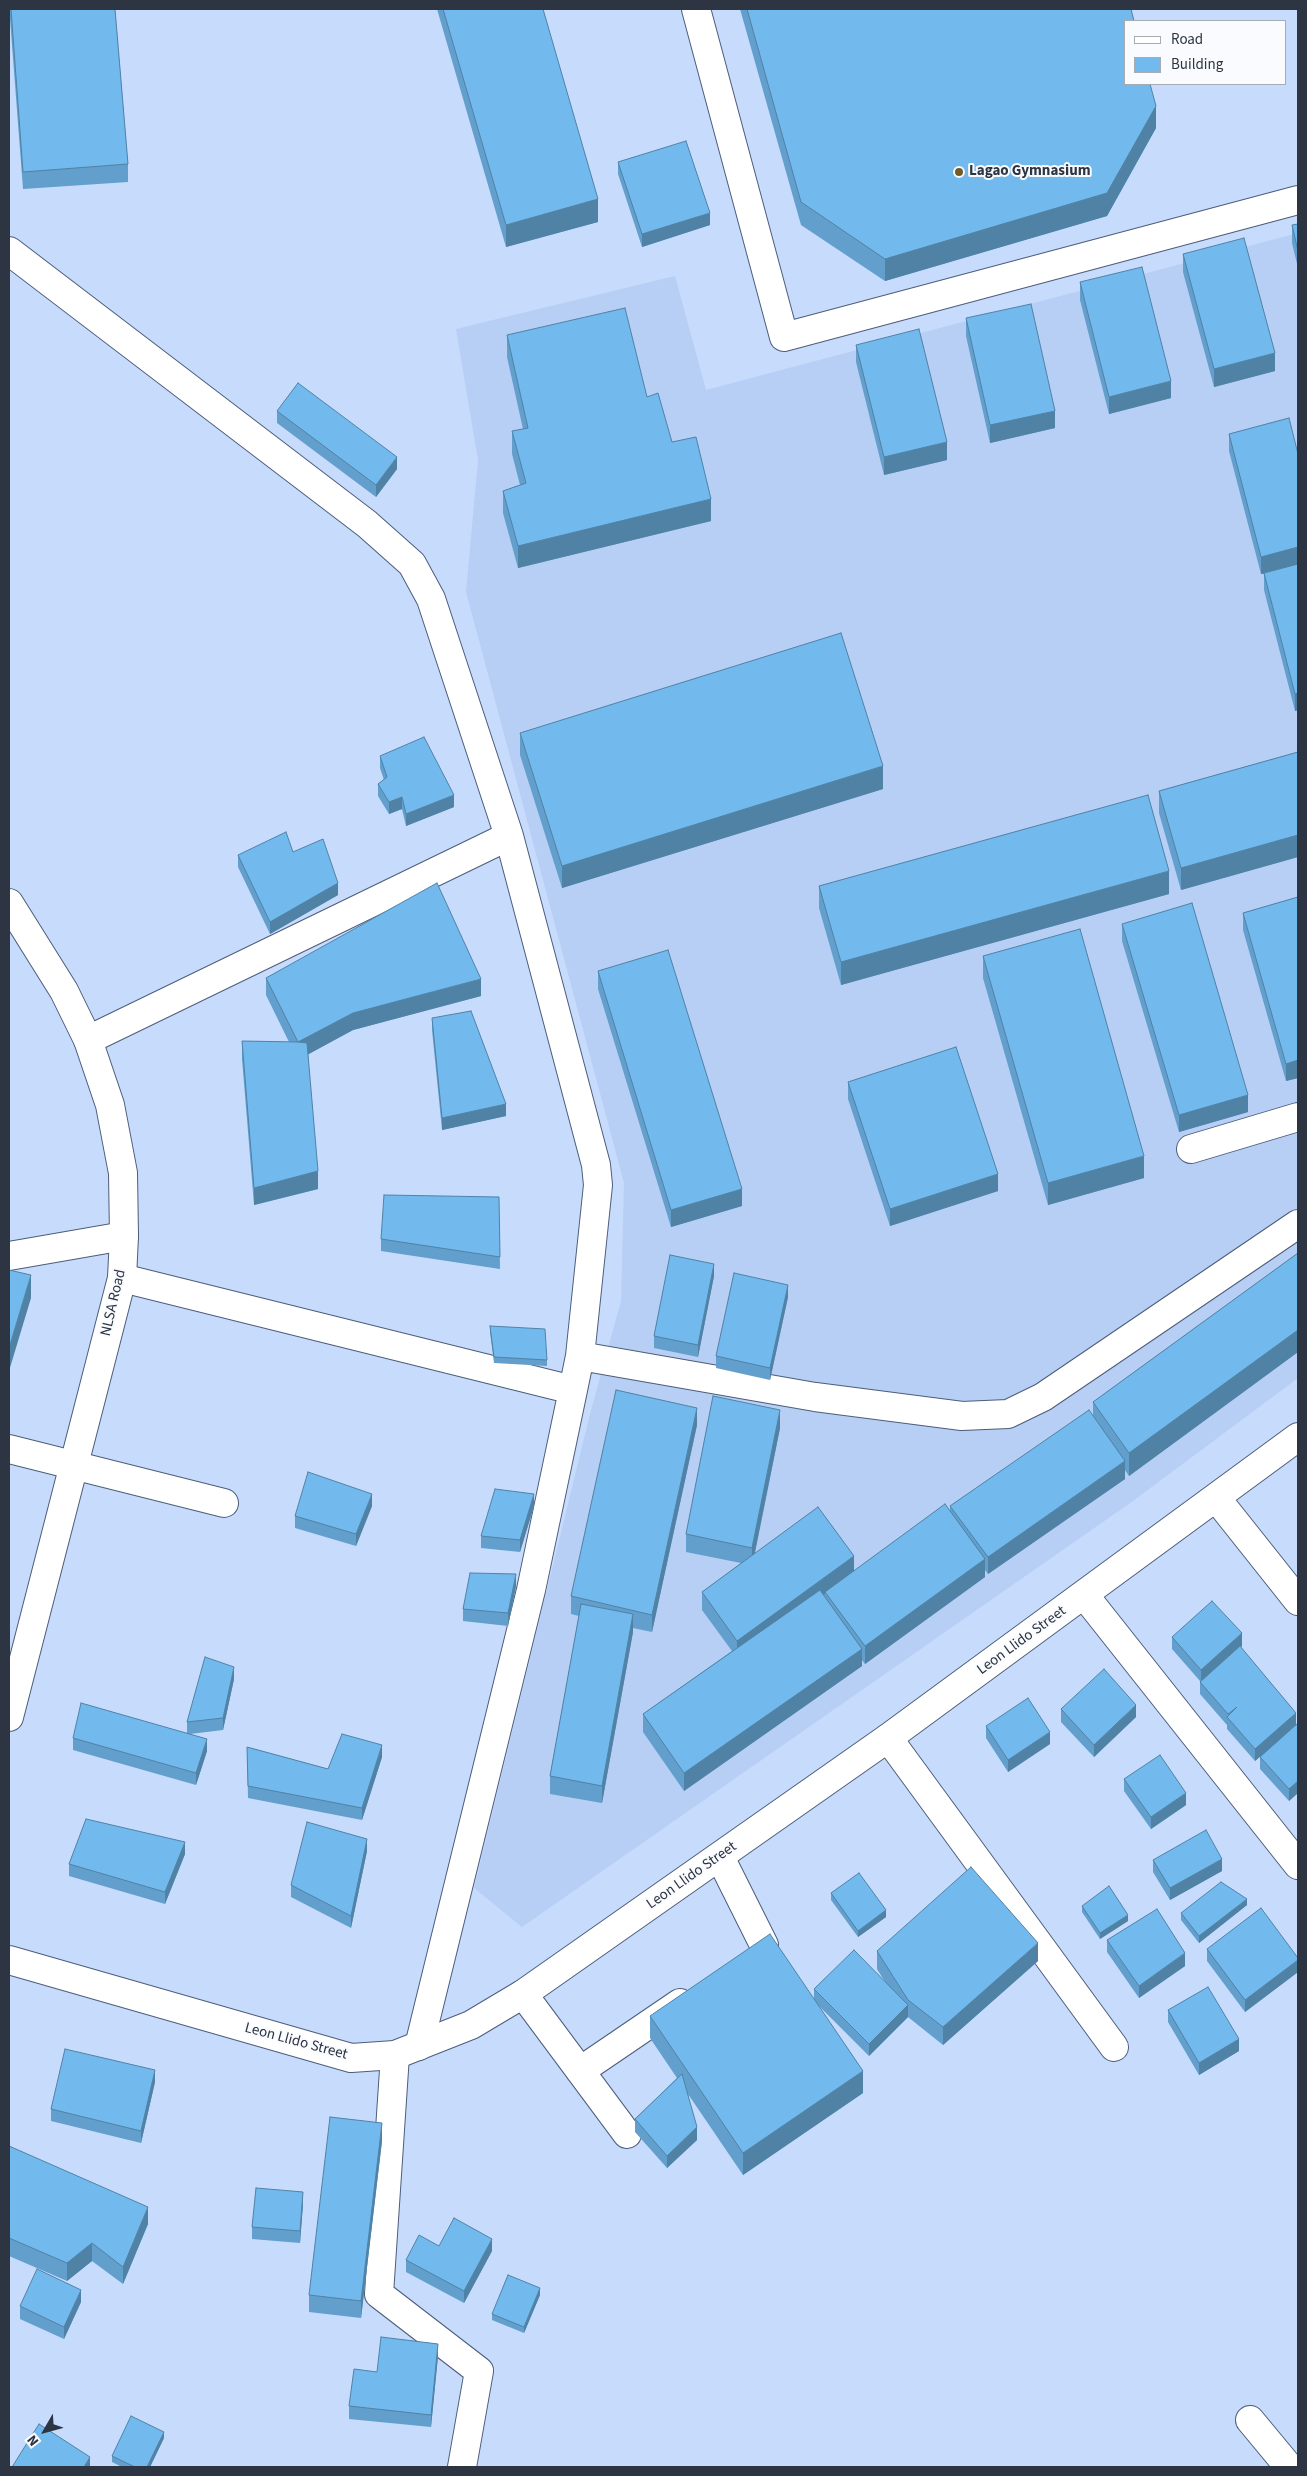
<!DOCTYPE html>
<style>
body{margin:0}
#map{position:relative;width:1307px;height:2476px;overflow:hidden;background:#c7dbfd;font-family:"Source Sans 3",sans-serif}
canvas{display:block}
.frame{position:absolute;inset:0;border:10px solid #2d3542;pointer-events:none}
.legend{position:absolute;left:1124px;top:20px;width:162px;height:65px;box-sizing:border-box;background:#f9fbfe;border:1px solid #a7acb3;margin:0;padding:6px 9px;list-style:none;font-size:15px;color:#2d3542}
.legend li{display:flex;align-items:center;gap:10px;height:25px}
.legend b{width:25px;border:1px solid #a7acb3}
.north{position:absolute;left:20px;top:2406px;width:50px;height:50px;-webkit-text-stroke:4px #f9fbfe;paint-order:stroke;rotate:232deg;font-size:14px;font-weight:700;line-height:20px;text-align:center;color:#2d3542}
.north::after{content:'';display:block;margin:auto;width:18px;height:22px;background:#2d3542;clip-path:polygon(50% 0,100% 100%,50% 72%,0 100%)}
</style>
<div id="map">
<canvas width="1307" height="2476"></canvas>
<div class="frame"></div>
<ul class="legend">
<li><b style="height:6px;background:#fff"></b>Road</li>
<li><b style="height:14px;background:#72b9ed"></b>Building</li>
</ul>
<div class="north">N</div>
</div>
<script>
const g = document.querySelector('canvas').getContext('2d');
g.lineJoin = 'round';
function fillPath(path, color) { g.fillStyle = color; g.fill(path, 'evenodd'); }
const poly = rows => new Path2D(rows.map(r => 'M' + r).join(''));
function stroke(path, color, width, dash) { g.strokeStyle = color; g.lineWidth = width; g.lineCap = dash ? 'butt' : 'round'; g.setLineDash(dash || []); g.stroke(path); }
function drawText(font, color, halo, rows, align = 'center') {
  g.font = font + ' "Source Sans 3",sans-serif'; g.lineWidth = 4; g.setLineDash([]); g.textBaseline = 'middle'; g.strokeStyle = halo; g.fillStyle = color; for (const [text, x, y, turn = 0] of rows) {
    g.save(); g.translate(x, y); g.rotate((+turn || 0) * Math.PI / 180); g.textAlign = isNaN(turn) ? turn : align; if (halo) g.strokeText(text, 0, 0); g.fillText(text, 0, 0); g.restore();
  }
}
const built = poly([
 [1298,233,1298,1378,1133,1501,522,1927,474,1888,590,1414,621,1301,624,1183,466,592,478,460,456,329,675,276,706,390]
]);
const minor = poly([
 [696,9,784,337,1298,200],
 [9,251,367,524,412,564,431,599,509,836,596,1165,598,1185,580,1356,573,1390,531,1590,419,2046],
 [88,1040,509,836],
 [1191,1149,1298,1117],
 [9,1256,124,1236],
 [122,1278,573,1390],
 [580,1356,815,1397,962,1416,1008,1414,1043,1397,1298,1224],
 [9,1449,224,1503],
 [1217,1499,1298,1601],
 [1085,1596,1298,1865],
 [888,1738,1114,2047],
 [720,1857,764,1945],
 [523,1994,627,2134],
 [395,2055,379,2294,479,2371,462,2467],
 [580,2071,680,2003],
 [1250,2420,1289,2467]
]);
const major = poly([
 [9,903,64,991,88,1040,110,1105,123,1173,124,1236,122,1278,9,1717],
 [9,1960,351,2058,395,2055,471,2025,523,1994,888,1738,1298,1437]
]);
const wall = poly([
 [10,9,115,9,128,164,128,182,23,189,10,19],
 [437,9,543,9,598,222,506,247],
 [740,9,1131,9,1156,128,1107,216,885,281,801,225],
 [618,162,710,225,642,247,618,174],
 [1298,224,1298,268,1292,243,1292,225],
 [1183,254,1275,371,1214,387,1183,272],
 [1080,282,1171,398,1109,414,1080,300],
 [966,318,1055,428,990,443,966,336],
 [507,335,647,397,672,442,711,521,518,568,503,513,503,491,520,485,512,454,512,431,523,429,507,357],
 [856,345,947,460,884,475,856,362],
 [277,411,397,469,376,497,277,423],
 [1229,434,1298,454,1298,710,1295,711,1264,590,1264,574,1261,574,1229,451],
 [520,733,883,789,562,888,520,755],
 [1298,752,1298,857,1181,890,1159,813,1159,791],
 [380,756,454,807,406,826,402,809,389,814,378,796,378,784,384,780,380,768],
 [293,852,338,895,270,934,238,867,238,855],
 [819,886,1169,894,841,985,819,908],
 [1298,897,1298,1078,1286,1081,1243,930,1243,913],
 [1122,924,1248,1112,1179,1132,1122,941],
 [983,956,1144,1178,1048,1205,983,978],
 [598,971,742,1206,671,1227,598,989],
 [266,978,481,996,353,1030,308,1054,318,1189,254,1205,242,1059,242,1041,289,1042,266,995],
 [432,1018,506,1116,442,1130,432,1030],
 [848,1082,998,1191,890,1226,848,1099],
 [499,1197,500,1269,381,1251,381,1239],
 [1298,1253,1298,1352,1129,1476,1125,1470,1125,1479,988,1574,985,1570,985,1577,865,1664,862,1660,862,1666,684,1791,643,1732,643,1714,732,1651,702,1610,702,1592,741,1563,686,1552,686,1534,780,1428,755,1553,854,1571,950,1511,950,1506,1093,1416,1093,1402],
 [714,1276,698,1357,654,1348,654,1336],
 [788,1297,770,1380,716,1368,716,1356],
 [490,1326,547,1360,547,1366,494,1363,490,1332],
 [697,1425,652,1632,633,1628,633,1632,602,1803,550,1794,550,1776,579,1616,571,1614,571,1596],
 [372,1506,356,1546,295,1528,295,1516],
 [534,1506,520,1552,481,1548,481,1536],
 [516,1586,508,1626,463,1621,463,1609],
 [1172,1637,1242,1646,1240,1647,1296,1725,1298,1723,1298,1793,1289,1801,1260,1769,1260,1757,1261,1756,1255,1761,1227,1729,1227,1725,1200,1694,1200,1681,1172,1649],
 [234,1679,223,1730,190,1734,207,1751,196,1785,73,1750,73,1738,187,1733,187,1722],
 [1061,1709,1136,1717,1094,1757,1061,1722],
 [986,1726,1050,1744,1008,1772,986,1738],
 [247,1747,328,1769,382,1757,362,1820,248,1798],
 [1124,1779,1186,1805,1151,1829,1124,1791],
 [367,1851,351,1928,291,1897,291,1885],
 [185,1854,165,1904,69,1876,69,1864],
 [1153,1860,1222,1871,1170,1900,1153,1872],
 [831,1893,886,1917,858,1937,831,1900],
 [1247,1905,1199,1943,1181,1920,1181,1913],
 [1082,1906,1128,1921,1100,1939,1082,1912],
 [1107,1940,1185,1966,1139,1998,1107,1952],
 [1207,1949,1298,1958,1298,1972,1245,2012,1207,1961],
 [877,1951,1038,1961,943,2045,908,2017,869,2056,818,2005,863,2093,743,2175,688,2094,697,2140,667,2168,635,2132,635,2119,677,2078,650,2038,650,2016,814,1999,814,1989,885,1982,877,1969],
 [1168,2010,1239,2051,1199,2075,1168,2022],
 [155,2082,141,2143,51,2121,51,2109],
 [382,2141,361,2318,309,2312,309,2295],
 [9,2146,148,2224,123,2284,92,2261,67,2281,9,2256],
 [303,2204,300,2243,252,2239,252,2227],
 [439,2246,492,2251,464,2303,406,2272,406,2260],
 [540,2295,524,2333,492,2320,492,2314],
 [81,2302,64,2339,20,2319,20,2306],
 [438,2356,431,2427,349,2419,349,2406,377,2372],
 [164,2438,150,2467,122,2467,112,2462,112,2456]
]);
const shadedWall = poly([
 [1156,106,1156,128,1107,216,885,281,885,259],
 [598,199,598,222,506,247,506,225],
 [710,213,710,225,642,247,642,234],
 [1275,353,1275,371,1214,387,1214,369],
 [1171,381,1171,398,1109,414,1109,397],
 [1055,411,1055,428,990,443,990,425],
 [947,442,947,460,884,475,884,457],
 [397,457,397,469,376,497,376,485],
 [711,499,711,521,518,568,518,546],
 [1298,547,1298,565,1261,574,1261,557],
 [1298,693,1298,710,1295,711,1295,694],
 [883,766,883,789,562,888,562,866],
 [454,795,454,807,406,826,406,814],
 [402,797,402,809,389,814,389,802],
 [1298,835,1298,857,1181,890,1181,868],
 [1169,871,1169,894,841,985,841,962],
 [338,883,338,895,270,934,270,922],
 [481,979,481,996,353,1030,298,1060,298,1042,353,1013],
 [1298,1060,1298,1078,1286,1081,1286,1064],
 [1248,1095,1248,1112,1179,1132,1179,1115],
 [506,1104,506,1116,442,1130,442,1118],
 [1144,1156,1144,1178,1048,1205,1048,1183],
 [318,1171,318,1189,254,1205,254,1188],
 [998,1174,998,1191,890,1226,890,1209],
 [742,1189,742,1206,671,1227,671,1210],
 [714,1264,714,1276,698,1357,698,1345],
 [31,1275,31,1298,9,1371,9,1348],
 [788,1285,788,1297,770,1380,770,1368],
 [1298,1330,1298,1352,1129,1476,1129,1453],
 [697,1408,697,1425,652,1632,652,1615],
 [780,1410,780,1428,752,1566,752,1548],
 [1125,1461,1125,1479,988,1574,988,1557],
 [372,1494,372,1506,356,1546,356,1534],
 [534,1494,534,1506,520,1552,520,1540],
 [854,1556,854,1573,825,1592,825,1594,737,1658,737,1641],
 [985,1559,985,1577,865,1664,865,1646],
 [516,1574,516,1586,508,1626,508,1613],
 [633,1614,633,1632,602,1803,602,1786],
 [1242,1633,1242,1646,1201,1682,1201,1670],
 [862,1649,862,1666,684,1791,684,1773],
 [234,1667,234,1679,223,1730,223,1718],
 [1136,1705,1136,1717,1094,1757,1094,1745],
 [1296,1713,1296,1725,1255,1761,1255,1749],
 [1050,1732,1050,1744,1008,1772,1008,1760],
 [207,1739,207,1751,196,1785,196,1773],
 [382,1745,382,1757,362,1820,362,1808],
 [1298,1781,1298,1793,1289,1801,1289,1789],
 [1186,1793,1186,1805,1151,1829,1151,1817],
 [367,1839,367,1851,351,1928,351,1916],
 [185,1842,185,1854,165,1904,165,1892],
 [1222,1859,1222,1871,1170,1900,1170,1888],
 [1247,1899,1247,1905,1199,1943,1199,1936],
 [886,1910,886,1917,858,1937,858,1931],
 [1128,1915,1128,1921,1100,1939,1100,1933],
 [1038,1943,1038,1961,943,2045,943,2027],
 [1185,1953,1185,1966,1139,1998,1139,1986],
 [1298,1960,1298,1972,1245,2012,1245,2000],
 [908,2005,908,2017,869,2056,869,2044],
 [1239,2039,1239,2051,1199,2075,1199,2063],
 [155,2070,155,2082,141,2143,141,2131],
 [863,2071,863,2093,743,2175,743,2153],
 [382,2123,382,2141,361,2318,361,2301],
 [697,2127,697,2140,667,2168,667,2156],
 [303,2192,303,2204,300,2243,300,2231],
 [148,2207,148,2224,123,2284,123,2267],
 [492,2239,492,2251,464,2303,464,2291],
 [92,2243,92,2261,67,2281,67,2263],
 [540,2288,540,2295,524,2333,524,2327],
 [81,2290,81,2302,64,2339,64,2327],
 [438,2344,438,2356,431,2427,431,2415],
 [164,2432,164,2438,150,2467,147,2467],
 [90,2457,90,2467,84,2467]
]);
const building = poly([
 [11,9,115,9,128,164,23,172,11,9],
 [443,9,543,9,598,199,506,225,443,9],
 [747,9,1131,9,1134,21,1126,21,1126,84,1150,84,1156,106,1107,193,885,259,801,202,747,9],
 [686,141,710,213,642,234,618,162,686,141],
 [1298,224,1298,251,1292,225,1298,224],
 [1244,238,1275,353,1214,369,1183,254,1244,238],
 [1142,267,1171,381,1109,397,1080,282,1142,267],
 [1031,304,1055,411,990,425,966,318,1031,304],
 [625,308,647,397,658,393,672,442,696,437,711,499,518,546,503,491,526,483,512,431,528,428,507,335,625,308],
 [919,329,947,442,884,457,856,345,919,329],
 [298,383,397,457,376,485,277,411,298,383],
 [1289,418,1298,454,1298,547,1261,557,1229,434,1289,418],
 [1298,564,1298,693,1295,694,1264,573,1298,564],
 [841,633,883,766,562,866,520,733,841,633],
 [424,737,454,795,406,814,402,797,389,802,378,784,387,777,380,756,424,737],
 [1298,752,1298,835,1181,868,1159,791,1298,752],
 [1148,795,1169,871,841,962,819,886,1148,795],
 [286,832,293,852,323,839,338,883,270,922,238,855,286,832],
 [437,883,481,979,353,1013,298,1042,307,1043,318,1171,254,1188,242,1041,298,1042,266,978,437,883],
 [1298,897,1298,1060,1286,1064,1243,913,1298,897],
 [1192,903,1248,1095,1179,1115,1122,924,1192,903],
 [1080,929,1144,1156,1048,1183,983,956,1080,929],
 [668,950,742,1189,671,1210,598,971,668,950],
 [471,1011,506,1104,442,1118,432,1018,471,1011],
 [956,1047,998,1174,890,1209,848,1082,956,1047],
 [384,1195,499,1197,500,1257,381,1239,384,1195],
 [1298,1253,1298,1330,1129,1453,1093,1402,1298,1253],
 [670,1255,714,1264,698,1345,654,1336,670,1255],
 [9,1270,31,1275,9,1348,9,1270],
 [734,1273,788,1285,770,1368,716,1356,734,1273],
 [490,1326,545,1329,547,1360,494,1357,490,1326],
 [616,1390,697,1408,652,1615,571,1596,616,1390],
 [713,1396,780,1410,752,1548,686,1534,713,1396],
 [1089,1410,1125,1461,988,1557,950,1506,1089,1410],
 [308,1472,372,1494,356,1534,295,1516,308,1472],
 [495,1489,534,1494,520,1540,481,1536,495,1489],
 [945,1504,985,1559,865,1646,825,1592,945,1504],
 [818,1507,854,1556,737,1641,702,1592,818,1507],
 [470,1573,516,1574,508,1613,463,1609,470,1573],
 [820,1590,862,1649,684,1773,643,1714,820,1590],
 [1212,1601,1242,1633,1201,1670,1172,1637,1212,1601],
 [581,1604,633,1614,602,1786,550,1776,581,1604],
 [1240,1646,1296,1713,1255,1749,1227,1717,1237,1707,1228,1714,1200,1682,1240,1646],
 [205,1657,234,1667,223,1718,187,1722,205,1657],
 [1104,1669,1136,1705,1094,1745,1061,1709,1104,1669],
 [1028,1698,1050,1732,1008,1760,986,1726,1028,1698],
 [81,1703,207,1739,196,1773,73,1738,81,1703],
 [1298,1723,1298,1781,1289,1789,1260,1757,1298,1723],
 [342,1734,382,1745,362,1808,248,1786,247,1747,328,1769,342,1734],
 [1160,1755,1186,1793,1151,1817,1124,1779,1160,1755],
 [86,1819,185,1842,165,1892,69,1864,86,1819],
 [307,1822,367,1839,351,1916,291,1885,307,1822],
 [1206,1830,1222,1859,1170,1888,1153,1860,1206,1830],
 [971,1867,1038,1943,943,2027,908,2000,877,1951,971,1867],
 [859,1873,886,1910,858,1931,831,1893,859,1873],
 [1221,1882,1247,1899,1199,1936,1181,1913,1221,1882],
 [1109,1886,1128,1915,1100,1933,1082,1906,1109,1886],
 [1261,1908,1298,1958,1298,1960,1245,2000,1207,1949,1261,1908],
 [1157,1909,1185,1953,1139,1986,1107,1940,1157,1909],
 [770,1934,863,2071,743,2153,650,2016,770,1934],
 [854,1950,908,2005,869,2044,814,1989,854,1950],
 [1208,1987,1239,2039,1199,2063,1168,2010,1208,1987],
 [65,2049,155,2070,141,2131,51,2109,65,2049],
 [682,2074,697,2127,667,2156,635,2119,682,2074],
 [330,2117,382,2123,361,2301,309,2295,330,2117],
 [9,2146,148,2207,123,2267,92,2243,67,2263,9,2238,9,2146],
 [256,2188,303,2192,300,2231,252,2227,256,2188],
 [454,2218,492,2239,464,2291,406,2260,419,2235,439,2246,454,2218],
 [37,2269,81,2290,64,2327,20,2306,37,2269],
 [508,2275,540,2288,524,2327,492,2314,508,2275],
 [381,2337,438,2344,431,2415,349,2406,354,2369,377,2372,381,2337],
 [131,2416,164,2432,147,2467,135,2467,112,2456,131,2416],
 [39,2424,90,2457,84,2467,12,2467,39,2424]
]);
const markers = [
 [959,172,5,"#735a2b"]
];
const poiNames = [
 ["Lagao Gymnasium",969,172]
];
const streetNames = [
 ["NLSA Road",114,1303,-77],
 ["Leon Llido Street",1022,1641,-36],
 ["Leon Llido Street",692,1876,-35],
 ["Leon Llido Street",296,2042,15]
];
fillPath(built, '#b7cef5');
stroke(minor, '#4d5d7a', 30);
stroke(major, '#4d5d7a', 30);
stroke(minor, '#fff', 28);
stroke(major, '#fff', 28);
fillPath(wall, '#629fcc');
fillPath(shadedWall, '#5082a6');
fillPath(building, '#72b9ed');
stroke(building, '#5082a6', 1);
for (const [x, y, r, color] of markers) { const dot = new Path2D(); dot.arc(x, y, r, 0, 2 * Math.PI); g.fillStyle = color; g.fill(dot); stroke(dot, '#f9fbfe', 2); }
drawText('bold 15px', '#2d3542', '#f9fbfe', poiNames, 'left');
drawText('15px', '#2d3542', '#f9fbfe', streetNames);
</script>
